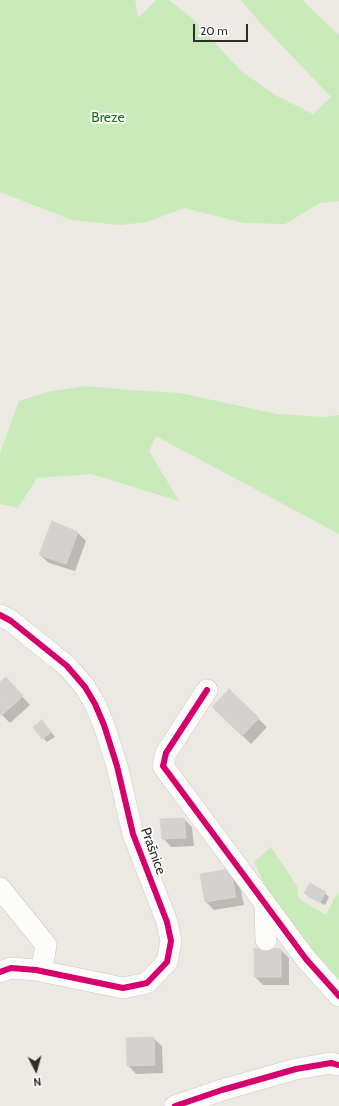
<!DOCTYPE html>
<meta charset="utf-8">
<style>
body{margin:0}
#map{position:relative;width:339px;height:1106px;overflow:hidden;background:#ece9e3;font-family:Cabin,sans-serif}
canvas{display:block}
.north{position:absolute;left:16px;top:1050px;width:40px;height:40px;-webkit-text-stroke:3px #fff;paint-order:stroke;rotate:174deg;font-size:11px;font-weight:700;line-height:16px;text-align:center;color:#2d2d2d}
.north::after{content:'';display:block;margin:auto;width:14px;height:18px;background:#2d2d2d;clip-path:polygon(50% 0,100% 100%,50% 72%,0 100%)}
.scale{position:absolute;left:193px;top:24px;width:55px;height:18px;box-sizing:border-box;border:2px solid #2d2d2d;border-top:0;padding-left:5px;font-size:12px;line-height:14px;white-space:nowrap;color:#2d2d2d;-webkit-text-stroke:3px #fff;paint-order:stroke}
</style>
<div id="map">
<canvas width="339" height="1106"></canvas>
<div class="north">N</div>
<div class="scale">20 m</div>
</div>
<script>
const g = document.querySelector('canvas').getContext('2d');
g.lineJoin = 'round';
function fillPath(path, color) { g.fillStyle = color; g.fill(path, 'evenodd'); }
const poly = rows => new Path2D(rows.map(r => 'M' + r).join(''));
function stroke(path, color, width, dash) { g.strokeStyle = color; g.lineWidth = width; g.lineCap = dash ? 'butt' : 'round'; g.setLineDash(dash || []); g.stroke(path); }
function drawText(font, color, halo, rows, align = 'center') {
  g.font = font + ' Cabin,sans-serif'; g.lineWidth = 3.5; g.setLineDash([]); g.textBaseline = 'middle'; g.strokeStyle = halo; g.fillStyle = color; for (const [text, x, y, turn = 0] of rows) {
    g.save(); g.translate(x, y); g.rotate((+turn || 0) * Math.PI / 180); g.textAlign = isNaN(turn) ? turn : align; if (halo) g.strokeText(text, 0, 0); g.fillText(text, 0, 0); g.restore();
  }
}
const green = poly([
 [0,0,135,0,138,18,156,0,169,0,192,18,241,71,275,95,313,114,331,97,263,26,241,0,304,0,305,3,339,35,339,201,320,203,285,224,244,223,184,208,147,222,120,225,72,220,0,192],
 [86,386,129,390,180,393,277,414,324,417,339,415,339,534,156,436,149,451,179,501,91,474,37,478,18,508,0,504,0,453,19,401,47,392],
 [271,847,297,886,298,898,326,915,334,899,339,892,339,986,269,894,254,862]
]);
const shadow = poly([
 [77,532,86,541,75,571,49,563,40,555],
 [5,678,30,705,10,723,0,713,0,683],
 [229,691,267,727,251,744,213,707],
 [46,725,55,737,47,742,43,738],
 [184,819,192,827,194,846,171,847,163,838],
 [230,870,238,878,244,905,214,910,206,902,201,875],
 [305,893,325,893,329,897,325,905,309,897],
 [281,950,289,958,289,985,263,985,255,977],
 [153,1038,162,1046,163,1073,136,1074,128,1065]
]);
const building = poly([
 [52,521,78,532,66,564,39,555,52,521],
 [6,677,23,696,1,716,0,682,6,677],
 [229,689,259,718,242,736,212,707,229,689],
 [42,720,51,732,42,739,33,727,42,720],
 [184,818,186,838,162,839,160,819,184,818],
 [230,869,236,897,205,902,200,874,230,869],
 [310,883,326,892,320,902,304,893,310,883],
 [254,948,281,949,281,977,254,977,254,948],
 [154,1037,155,1065,127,1066,126,1038,154,1037]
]);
const minor = poly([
 [0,615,11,621,67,666,85,687,95,704,104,725,117,766,133,834,167,922,171,941,167,962,147,983,123,988,36,970,11,968,0,972],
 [207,690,166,753,163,766,306,959,339,996],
 [0,888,46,945,43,962,44,972],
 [265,906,266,940],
 [175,1106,222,1090,296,1069,331,1063,339,1065]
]);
const cycleway = poly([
 [0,615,11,621,67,666,85,687,95,704,104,725,117,766,133,834,167,922,171,941,167,962,147,983,123,988,36,970,11,968,0,972],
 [207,690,166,753,163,766,306,959,339,996],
 [175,1106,222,1090,296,1069,331,1063,339,1065]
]);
const parkNames = [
 ["Breze",108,118]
];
const streetNames = [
 ["Prašnice",153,851,70]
];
fillPath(green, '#c9eab9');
fillPath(shadow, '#0003');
fillPath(building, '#d4d2ce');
stroke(building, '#d7d4cf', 1);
stroke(minor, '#c9c8c8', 22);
stroke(minor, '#fcfcfb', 21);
stroke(cycleway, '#d6006c', 6);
drawText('14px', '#217414', '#fff', parkNames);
drawText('14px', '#2d2d2d', '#fff', streetNames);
</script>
